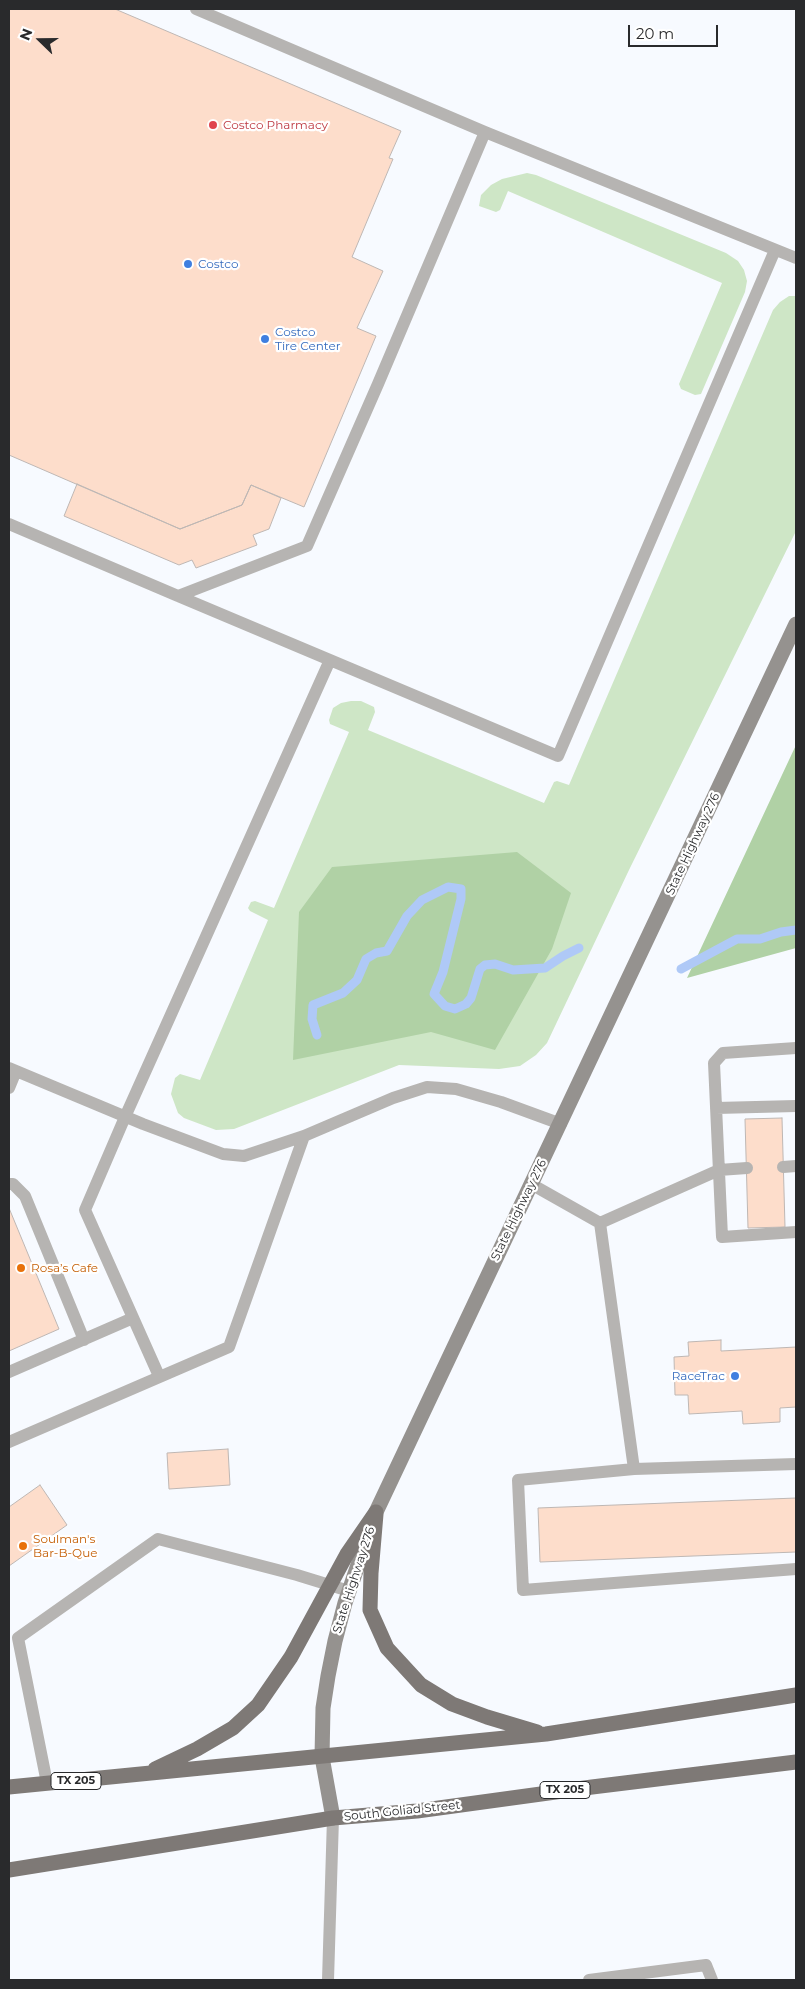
<!DOCTYPE html>
<meta charset="utf-8">
<style>
body{margin:0}
#map{position:relative;width:805px;height:1989px;overflow:hidden;background:#f7faff;font-family:Montserrat,sans-serif}
canvas{display:block}
.frame{position:absolute;inset:0;border:10px solid #292a2c;pointer-events:none}
.north{position:absolute;left:15px;top:15px;width:50px;height:50px;-webkit-text-stroke:4px #fff;paint-order:stroke;rotate:292deg;font-size:14px;font-weight:700;line-height:20px;text-align:center;color:#292a2c}
.north::after{content:'';display:block;margin:auto;width:18px;height:22px;background:#292a2c;clip-path:polygon(50% 0,100% 100%,50% 72%,0 100%)}
.scale{position:absolute;left:628px;top:25px;width:90px;height:22px;box-sizing:border-box;border:2px solid #292a2c;border-top:0;padding-left:6px;font-size:15px;line-height:18px;white-space:nowrap;color:#292a2c;-webkit-text-stroke:4px #fff;paint-order:stroke}
</style>
<div id="map">
<canvas width="805" height="1989"></canvas>
<div class="frame"></div>
<div class="north">N</div>
<div class="scale">20 m</div>
</div>
<script>
const g = document.querySelector('canvas').getContext('2d');
g.lineJoin = 'round';
function fillPath(path, color) { g.fillStyle = color; g.fill(path, 'evenodd'); }
const poly = rows => new Path2D(rows.map(r => 'M' + r).join(''));
function stroke(path, color, width, dash) { g.strokeStyle = color; g.lineWidth = width; g.lineCap = dash ? 'butt' : 'round'; g.setLineDash(dash || []); g.stroke(path); }
function drawText(font, color, halo, rows, align = 'center') {
  g.font = font + ' Montserrat,sans-serif'; g.lineWidth = 4.5; g.setLineDash([]); g.textBaseline = 'middle'; g.strokeStyle = halo; g.fillStyle = color; for (const [text, x, y, turn = 0] of rows) {
    g.save(); g.translate(x, y); g.rotate((+turn || 0) * Math.PI / 180); g.textAlign = isNaN(turn) ? turn : align; if (halo) g.strokeText(text, 0, 0); g.fillText(text, 0, 0); g.restore();
  }
}
const green = poly([
 [527,173,536,175,726,253,738,261,744,270,747,281,745,292,701,394,695,395,681,389,679,384,722,283,508,191,500,210,496,212,479,206,481,195,491,185,502,179],
 [789,296,796,296,796,531,629,870,547,1043,536,1055,520,1066,499,1069,399,1065,234,1129,216,1130,184,1118,178,1113,171,1094,175,1078,180,1074,200,1080,268,920,250,911,248,908,251,902,255,901,274,908,349,732,330,724,329,720,333,708,341,703,351,701,361,701,374,707,375,712,368,730,544,803,554,782,557,781,569,785,773,310,780,302]
]);
const forest = poly([
 [796,745,796,948,687,978],
 [517,852,571,893,552,949,495,1050,431,1032,293,1060,299,912,332,867]
]);
const stream = poly([
 [681,969,737,939,760,939,781,932,796,930],
 [317,1035,312,1019,313,1005,343,993,357,980,366,959,376,953,387,951,407,916,422,900,448,887,461,889,461,899,443,972,434,994,445,1006,455,1009,466,1004,471,998,480,969,485,965,495,964,513,970,545,968,563,956,579,948]
]);
const building = poly([
 [9,9,115,9,401,131,389,158,393,159,352,257,383,271,357,328,376,336,304,507,251,485,242,505,180,529,9,455,9,9],
 [77,484,180,529,242,505,251,485,281,498,269,529,253,535,257,545,196,568,192,560,179,565,64,516,77,484],
 [782,1118,785,1227,748,1228,745,1119,782,1118],
 [9,1208,59,1329,9,1351,9,1208],
 [721,1340,721,1351,796,1347,796,1407,780,1408,780,1422,743,1424,742,1411,689,1414,688,1395,675,1395,674,1357,689,1356,688,1342,721,1340],
 [228,1449,230,1485,169,1489,167,1453,228,1449],
 [40,1485,67,1525,9,1566,9,1507,40,1485],
 [796,1498,796,1552,540,1562,538,1508,796,1498]
]);
const lane = poly([
 [196,9,485,132,796,258],
 [9,524,178,596,307,546,378,384,485,132],
 [178,596,330,660],
 [796,1048,723,1053,714,1063,722,1237,796,1232],
 [9,1068,143,1124,223,1154,244,1156,304,1136,393,1098,427,1087,456,1089,501,1102,561,1124],
 [9,1088,16,1071],
 [716,1108,796,1106],
 [783,1167,796,1166],
 [9,1184,13,1184,25,1196,84,1340],
 [531,1184,600,1223,634,1469,518,1480,523,1590,796,1569],
 [600,1223,719,1170,747,1168],
 [9,1372,133,1318],
 [159,1376,85,1210,125,1117,330,660,558,756,775,250],
 [9,1442,229,1347,304,1136],
 [634,1469,796,1464],
 [47,1783,18,1638,158,1539,297,1575,349,1591],
 [328,1980,333,1818],
 [589,1980,706,1965,712,1980]
]);
const secondary = poly([
 [333,1818,322,1757,323,1708,328,1676,335,1641,345,1603,376,1512,796,624]
]);
const primary = poly([
 [376,1514,371,1573,370,1610,387,1648,421,1685,452,1704,487,1717,537,1732],
 [155,1769,197,1749,233,1728,258,1705,291,1657,347,1554,376,1512],
 [9,1787,546,1734,796,1695],
 [9,1870,333,1818,417,1811,592,1787,796,1762]
]);
const markers = [
 [213,125,5,"#e0444e"],
 [188,264,5,"#3f7fe0"],
 [265,339,5,"#3f7fe0"],
 [21,1268,5,"#e8710a"],
 [735,1376,5,"#3f7fe0"],
 [23,1546,5,"#e8710a"]
];
const shields = [
 [76,1781,50],
 [565,1790,50]
];
const shieldNames = [
 ["TX 205",76,1781],
 ["TX 205",565,1790]
];
const healthNames = [
 ["Costco Pharmacy",223,125]
];
const shopNames = [
 ["Costco",198,264],
 ["Costco",275,332],
 ["Tire Center",275,346],
 ["RaceTrac",725,1376,"right"]
];
const streetNames = [
 ["State Highway 276",693,844,-65],
 ["State Highway 276",519,1210,-64],
 ["State Highway 276",354,1580,-72],
 ["South Goliad Street",402,1811,-6]
];
const foodNames = [
 ["Rosa’s Cafe",31,1268],
 ["Soulman's",33,1539],
 ["Bar-B-Que",33,1553]
];
fillPath(green, '#cee6c6');
fillPath(forest, '#b0d1a5');
stroke(stream, '#afc9f7', 9);
fillPath(building, '#fdddcb');
stroke(building, '#beb7b4', 1);
stroke(lane, '#b6b4b2', 12);
stroke(secondary, '#95928f', 15);
stroke(primary, '#7e7976', 15);
for (const [x, y, r, color] of markers) { const dot = new Path2D(); dot.arc(x, y, r, 0, 2 * Math.PI); g.fillStyle = color; g.fill(dot); stroke(dot, '#fff', 2); }
for (const [x, y, w] of shields) { const box = new Path2D(); box.roundRect(x - w / 2, y - 8.5, w, 17, 4); g.fillStyle = '#fff'; g.fill(box); stroke(box, '#292a2c', 1); }
drawText('bold 11px', '#292a2c', null, shieldNames);
drawText('12px', '#be3a42', '#fff', healthNames, 'left');
drawText('12px', '#366cbe', '#fff', shopNames, 'left');
drawText('12px', '#292a2c', '#fff', streetNames);
drawText('12px', '#c56008', '#fff', foodNames, 'left');
</script>
